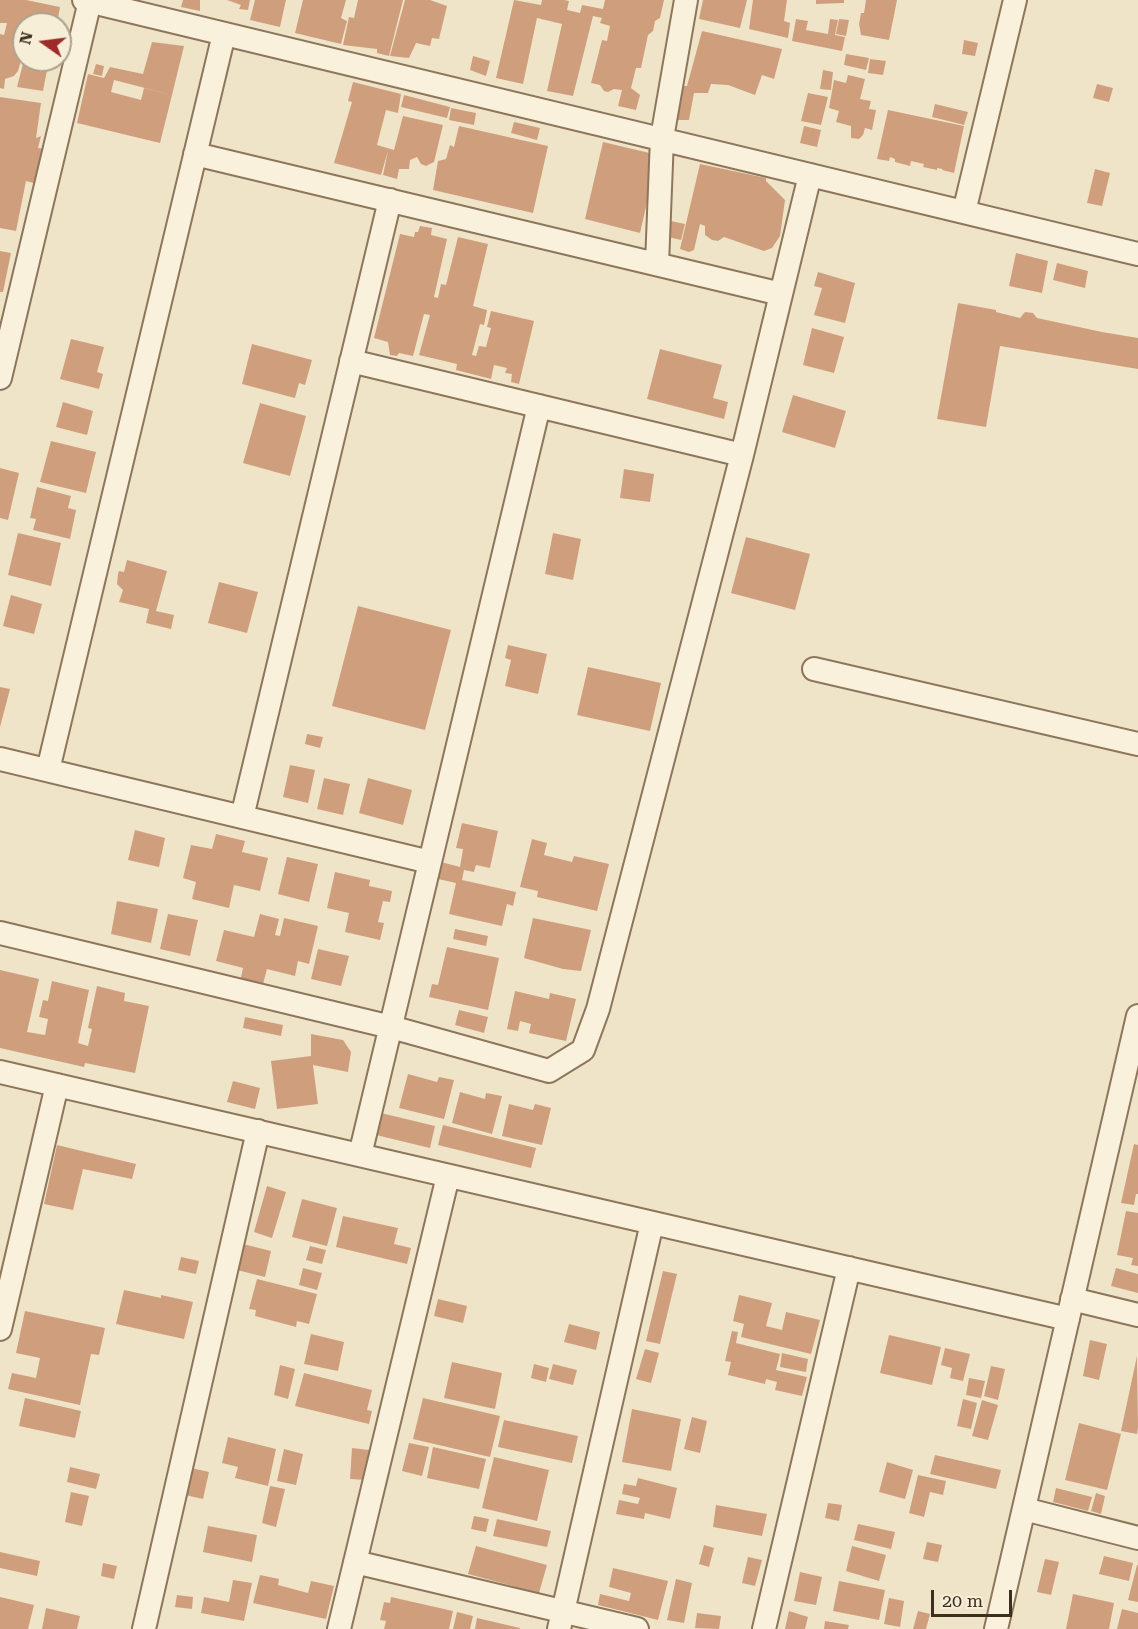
<!DOCTYPE html>
<style>
body{margin:0}
#map{position:relative;width:1138px;height:1629px;overflow:hidden;background:#f0e4c8;font-family:"Roboto Serif",serif}
canvas{display:block}
.north{position:absolute;left:12px;top:12px;width:60px;height:60px;box-sizing:border-box;background:#f7eed8;border:2px solid #ada18e;border-radius:50%;rotate:284deg;font-size:16px;font-weight:700;line-height:24px;text-align:center;color:#3d2e20}
.north::after{content:'';display:block;margin:auto;width:21px;height:27px;background:#9e2a2b;clip-path:polygon(50% 0,100% 100%,50% 72%,0 100%)}
.scale{position:absolute;left:931px;top:1590px;width:81px;height:27px;box-sizing:border-box;border:3px solid #3d2e20;border-top:0;padding-left:8px;font-size:18px;line-height:21px;white-space:nowrap;color:#3d2e20;-webkit-text-stroke:4px #f7eed8;paint-order:stroke}
</style>
<div id="map">
<canvas width="1138" height="1629"></canvas>
<div class="north">N</div>
<div class="scale">20 m</div>
</div>
<script>
const g = document.querySelector('canvas').getContext('2d');
g.lineJoin = 'round';
function fillPath(path, color) { g.fillStyle = color; g.fill(path, 'evenodd'); }
const poly = rows => new Path2D(rows.map(r => 'M' + r).join(''));
function stroke(path, color, width, dash) { g.strokeStyle = color; g.lineWidth = width; g.lineCap = dash ? 'butt' : 'round'; g.setLineDash(dash || []); g.stroke(path); }
const building = poly([
 [0,0,26,0,60,7,57,24,24,24,21,38,24,31,24,49,18,71,14,76,5,79,4,89,0,88,0,34,4,35,7,23,0,23],
 [183,0,200,0,200,11,181,7],
 [227,0,250,0,248,10,239,9,241,5],
 [255,0,286,0,280,27,250,20],
 [303,0,346,0,341,18,347,21,341,44,295,33],
 [358,0,403,0,389,56,377,53,377,49,343,45,349,17,354,18],
 [405,0,430,0,447,6,439,39,432,38,430,46,416,43,409,58,390,56],
 [514,0,541,5,542,0,564,0,569,1,567,10,580,13,582,5,603,9,605,0,664,0,660,18,655,21,653,31,648,35,641,68,636,68,631,88,640,95,636,110,618,106,622,90,614,89,608,92,604,91,600,85,591,83,602,40,607,41,610,26,600,23,602,18,593,16,573,96,547,91,562,24,537,18,523,84,496,78],
 [703,0,747,0,740,28,699,19],
 [753,0,787,0,784,21,790,23,788,38,749,29],
 [816,0,844,0,844,3,816,4],
 [866,0,897,0,889,40,861,35,859,24,861,13,864,13],
 [796,19,808,21,806,30,828,34,830,19,838,20,835,35,845,37,842,51,792,41],
 [839,19,849,20,846,36,836,34],
 [702,31,782,49,774,79,762,75,755,95,728,85,711,84,708,93,694,93,689,120,674,120,682,86,687,86],
 [964,40,978,43,975,56,962,54],
 [152,42,184,46,172,95,114,80,111,92,141,100,144,88,172,95,160,143,77,123,88,74,104,78,110,67,143,74],
 [846,54,869,58,866,70,844,65],
 [473,56,490,61,486,76,470,70],
 [870,59,886,61,883,75,868,73],
 [24,60,49,60,43,91,17,87],
 [96,64,104,66,102,76,93,74],
 [823,70,833,72,831,90,820,89],
 [848,75,865,79,860,99,871,101,869,109,876,110,872,130,865,128,863,135,859,139,851,138,851,126,836,122,839,111,829,108,834,80,846,83],
 [353,82,401,94,398,113,386,110,377,145,394,150,403,116,443,125,434,162,426,166,421,164,417,157,410,160,409,169,399,169,397,179,383,175,388,151,381,175,334,163,352,102,348,101],
 [1097,84,1113,88,1109,102,1093,98],
 [808,93,828,97,821,125,801,121],
 [404,95,450,107,447,118,401,107],
 [0,97,41,103,36,138,41,136,38,148,45,149,37,184,26,181,16,231,0,228],
 [935,104,968,112,964,125,932,117],
 [451,108,476,113,474,125,449,120],
 [888,110,964,126,954,173,942,170,943,169,937,168,937,170,923,167,924,164,911,161,910,166,895,162,895,159,890,157,889,161,877,159],
 [514,122,540,128,537,140,511,133],
 [459,126,548,146,533,213,433,190,438,161,446,159,450,145,454,147],
 [804,126,821,130,817,147,800,143],
 [603,142,658,155,640,233,585,219],
 [700,164,766,178,766,181,785,200,780,236,772,248,764,251,724,237,718,241,712,240,705,235,705,226,700,224,694,250,689,252,680,249],
 [1095,169,1110,173,1102,206,1087,203],
 [671,221,685,224,681,240,668,237],
 [420,226,432,228,431,235,447,239,434,297,438,298,441,284,446,285,458,237,488,244,473,306,487,310,484,325,480,324,472,355,476,356,479,346,486,347,491,328,487,327,491,311,534,321,519,384,511,382,512,374,505,373,507,368,494,365,491,379,456,370,457,364,419,355,430,315,424,314,413,356,399,353,397,356,390,355,388,342,374,338,400,234,414,237,415,232,418,232],
 [0,251,11,253,3,292,0,292],
 [1016,253,1048,261,1042,293,1009,286],
 [1057,263,1088,271,1085,288,1053,280],
 [818,272,855,283,845,323,814,315,822,288,814,286],
 [958,303,996,310,996,312,1020,318,1025,312,1033,313,1037,318,1102,332,1138,338,1138,369,1000,346,986,427,937,419],
 [812,328,844,337,834,373,803,365],
 [71,339,104,347,97,372,103,374,99,389,60,379],
 [252,344,312,360,305,385,299,383,295,398,242,384],
 [660,349,722,365,713,398,728,402,724,419,647,399],
 [793,395,846,411,835,448,782,432],
 [63,402,93,411,87,435,56,427],
 [260,403,306,416,290,476,243,463],
 [51,441,96,452,86,493,40,482],
 [0,468,19,473,8,520,0,518],
 [624,469,654,474,650,502,620,498],
 [37,487,71,496,68,508,76,510,70,539,33,530,36,519,30,518],
 [18,533,61,543,51,586,8,575],
 [553,533,581,539,573,580,545,574],
 [746,537,810,554,795,610,731,593],
 [127,560,167,571,156,611,174,615,171,629,146,623,149,609,119,602,123,590,117,584,118,574,119,571,124,572],
 [219,582,258,592,247,633,208,623],
 [11,595,42,604,34,634,3,626],
 [358,606,451,630,425,730,332,706],
 [508,645,547,654,538,694,505,686,511,660,505,658],
 [588,667,661,683,650,731,577,715],
 [0,687,10,689,0,727],
 [307,734,323,737,320,748,305,744],
 [290,765,315,770,308,803,283,797],
 [324,778,350,784,343,815,317,809],
 [368,778,412,790,403,825,359,813],
 [462,823,498,831,490,868,476,865,474,872,464,870,462,880,516,892,513,906,507,904,502,926,449,914,456,883,438,879,441,862,460,867,463,849,456,848],
 [135,830,165,838,159,867,128,860],
 [216,834,245,841,242,852,268,858,260,891,234,885,229,908,192,899,196,882,183,878,191,845,212,849],
 [532,839,547,843,544,855,572,862,574,856,609,864,597,911,537,897,538,891,520,887],
 [287,857,318,864,309,902,278,894],
 [335,872,370,880,369,886,392,891,390,902,383,901,378,922,384,923,380,940,345,932,349,913,327,908],
 [117,901,158,909,151,943,111,934],
 [168,914,198,920,190,956,160,949],
 [260,914,279,919,275,935,280,936,284,918,318,926,309,964,298,961,295,976,267,969,262,988,240,982,243,968,216,961,224,930,254,937],
 [533,918,591,930,581,971,563,969,524,958],
 [455,929,488,936,486,946,453,939],
 [447,947,499,958,488,1010,429,997,432,984,438,985],
 [318,949,349,956,341,986,311,979],
 [0,970,39,979,27,1032,45,1035,48,1019,39,1017,43,1000,48,1001,52,981,89,990,78,1043,88,1046,92,1029,88,1028,97,986,125,993,124,1001,149,1006,135,1073,85,1063,84,1067,0,1048],
 [515,991,549,999,550,993,576,999,566,1041,529,1033,531,1024,520,1021,518,1031,507,1029],
 [459,1010,488,1017,484,1033,455,1025],
 [245,1017,283,1025,281,1036,243,1028],
 [311,1034,343,1040,351,1052,348,1072,313,1065,318,1104,277,1109,271,1061,311,1056],
 [408,1074,437,1082,439,1077,454,1080,444,1119,399,1108],
 [233,1081,260,1088,255,1109,227,1102],
 [460,1092,485,1099,486,1093,502,1096,492,1134,452,1123],
 [509,1104,533,1110,535,1104,551,1108,542,1145,502,1136],
 [381,1113,435,1126,430,1148,376,1135],
 [443,1125,536,1148,531,1168,438,1145],
 [1134,1144,1138,1145,1138,1194,1136,1194,1134,1205,1121,1203],
 [57,1145,136,1164,132,1179,83,1169,73,1210,44,1204],
 [267,1186,286,1192,272,1238,254,1232],
 [302,1199,337,1208,327,1246,292,1237],
 [1126,1211,1138,1213,1138,1266,1131,1265,1133,1258,1117,1255],
 [343,1216,398,1228,394,1244,411,1248,407,1264,336,1247],
 [243,1244,271,1251,265,1277,237,1270],
 [310,1246,326,1250,322,1264,306,1260],
 [181,1257,199,1261,196,1274,178,1270],
 [303,1268,322,1273,317,1290,299,1285],
 [1116,1268,1138,1274,1138,1293,1111,1286],
 [663,1271,677,1274,660,1344,646,1341],
 [257,1279,317,1294,309,1324,297,1321,296,1327,255,1316,256,1310,249,1309],
 [124,1290,161,1298,161,1295,193,1302,184,1339,116,1324],
 [739,1295,772,1303,766,1326,782,1330,786,1312,820,1320,811,1354,741,1337,744,1324,733,1321],
 [438,1299,467,1306,463,1323,434,1316],
 [25,1311,105,1328,99,1355,91,1354,80,1405,8,1389,12,1373,36,1378,40,1358,16,1353],
 [569,1324,600,1332,596,1350,564,1342],
 [732,1331,738,1332,736,1343,780,1354,776,1370,807,1377,802,1396,775,1390,777,1382,766,1379,765,1384,728,1375,731,1362,725,1361],
 [311,1334,344,1342,338,1371,304,1364],
 [889,1335,941,1347,932,1385,880,1373],
 [1090,1340,1107,1344,1099,1380,1083,1376],
 [945,1348,970,1354,963,1381,950,1378,952,1368,941,1365],
 [645,1349,659,1353,651,1383,636,1379],
 [782,1353,808,1359,806,1372,780,1367],
 [1137,1356,1138,1427,1137,1434,1121,1431],
 [452,1362,502,1373,495,1409,444,1398],
 [534,1364,549,1368,546,1382,531,1378],
 [553,1364,577,1370,573,1385,549,1379],
 [280,1365,295,1369,288,1399,274,1395],
 [991,1366,1005,1369,998,1400,984,1396],
 [304,1373,372,1390,367,1410,372,1411,369,1424,295,1406],
 [969,1378,985,1381,981,1398,966,1395],
 [25,1398,81,1411,75,1438,19,1426],
 [423,1398,500,1416,490,1457,413,1439],
 [963,1399,977,1403,971,1429,957,1426],
 [982,1400,998,1405,988,1440,972,1436],
 [632,1409,681,1419,671,1471,622,1462],
 [692,1417,707,1421,700,1453,684,1449],
 [504,1420,578,1436,572,1463,498,1447],
 [1079,1423,1121,1434,1107,1490,1065,1480],
 [228,1437,276,1449,268,1486,235,1478,238,1467,222,1463],
 [409,1443,429,1447,422,1476,402,1471],
 [433,1447,486,1459,479,1489,427,1478],
 [352,1448,369,1450,367,1480,350,1479],
 [284,1449,303,1454,296,1485,277,1481],
 [935,1455,1001,1470,996,1489,930,1474],
 [494,1457,549,1470,537,1521,482,1508],
 [887,1462,913,1470,905,1499,879,1492],
 [70,1467,100,1474,96,1489,67,1482],
 [191,1468,209,1472,203,1499,185,1495],
 [918,1475,946,1481,943,1495,930,1492,924,1517,909,1513],
 [638,1478,677,1488,670,1519,645,1513,644,1519,616,1514,619,1500,638,1504,640,1498,622,1494,624,1484,636,1486],
 [270,1486,285,1489,276,1527,262,1523],
 [1056,1488,1092,1497,1088,1511,1053,1502],
 [71,1492,89,1496,82,1526,65,1522],
 [1096,1493,1105,1496,1101,1514,1091,1511],
 [828,1503,842,1505,839,1521,825,1518],
 [716,1505,767,1514,762,1536,713,1527],
 [474,1516,489,1519,486,1532,471,1529],
 [497,1519,551,1531,547,1547,493,1536],
 [858,1524,895,1532,891,1549,854,1540],
 [208,1526,257,1535,252,1562,203,1552],
 [927,1542,942,1545,938,1562,923,1559],
 [704,1545,714,1548,709,1567,699,1564],
 [476,1546,547,1565,539,1593,468,1574],
 [852,1546,886,1555,879,1581,846,1571],
 [0,1552,40,1561,37,1576,0,1568],
 [1104,1556,1133,1563,1129,1581,1099,1574],
 [748,1557,762,1560,755,1586,742,1583],
 [1045,1559,1059,1562,1051,1595,1037,1592],
 [103,1563,117,1566,114,1579,101,1576],
 [1137,1565,1138,1565,1138,1602,1128,1600],
 [613,1568,668,1581,658,1620,598,1605,600,1594,629,1601,631,1593,609,1587],
 [800,1572,822,1577,816,1605,794,1601],
 [260,1575,279,1579,278,1585,308,1593,311,1581,334,1586,326,1619,253,1603],
 [676,1579,692,1583,684,1623,667,1620],
 [233,1580,252,1583,244,1621,201,1613,204,1597,229,1602],
 [839,1581,885,1590,879,1620,833,1611],
 [1073,1594,1114,1603,1109,1629,1066,1629],
 [177,1595,193,1597,192,1609,175,1607],
 [0,1597,34,1605,28,1629,0,1629],
 [391,1597,453,1611,449,1629,384,1629,386,1621,380,1620,384,1602,390,1603],
 [889,1598,904,1601,900,1627,884,1624],
 [46,1608,80,1616,77,1629,42,1629],
 [1122,1609,1138,1613,1138,1629,1117,1629],
 [789,1611,808,1617,805,1629,785,1629],
 [918,1611,930,1614,926,1629,913,1629],
 [457,1612,473,1616,470,1629,453,1629],
 [697,1613,721,1616,719,1629,695,1628],
 [477,1618,520,1628,520,1629,475,1629],
 [825,1621,849,1625,848,1629,824,1629]
]);
const minor = poly([
 [84,0,1138,254],
 [195,154,781,294],
 [964,212,1015,0],
 [657,264,662,138,686,0],
 [351,361,742,455],
 [0,378,90,1],
 [814,669,1138,744],
 [0,759,430,862],
 [48,770,224,34],
 [242,817,390,200],
 [0,933,391,1027,549,1071,583,1050,598,1009,742,455,810,175],
 [0,1072,1068,1319],
 [360,1155,539,406],
 [1072,1299,1138,1315],
 [0,1329,57,1085],
 [1024,1509,1138,1538],
 [355,1562,637,1629],
 [144,1629,258,1131],
 [339,1629,448,1176],
 [559,1629,652,1223],
 [764,1629,849,1268],
 [996,1629,1138,1016]
]);
fillPath(building, '#cf9f7d');
stroke(minor, '#8d765c', 26);
stroke(minor, '#faf1dc', 22);
</script>
